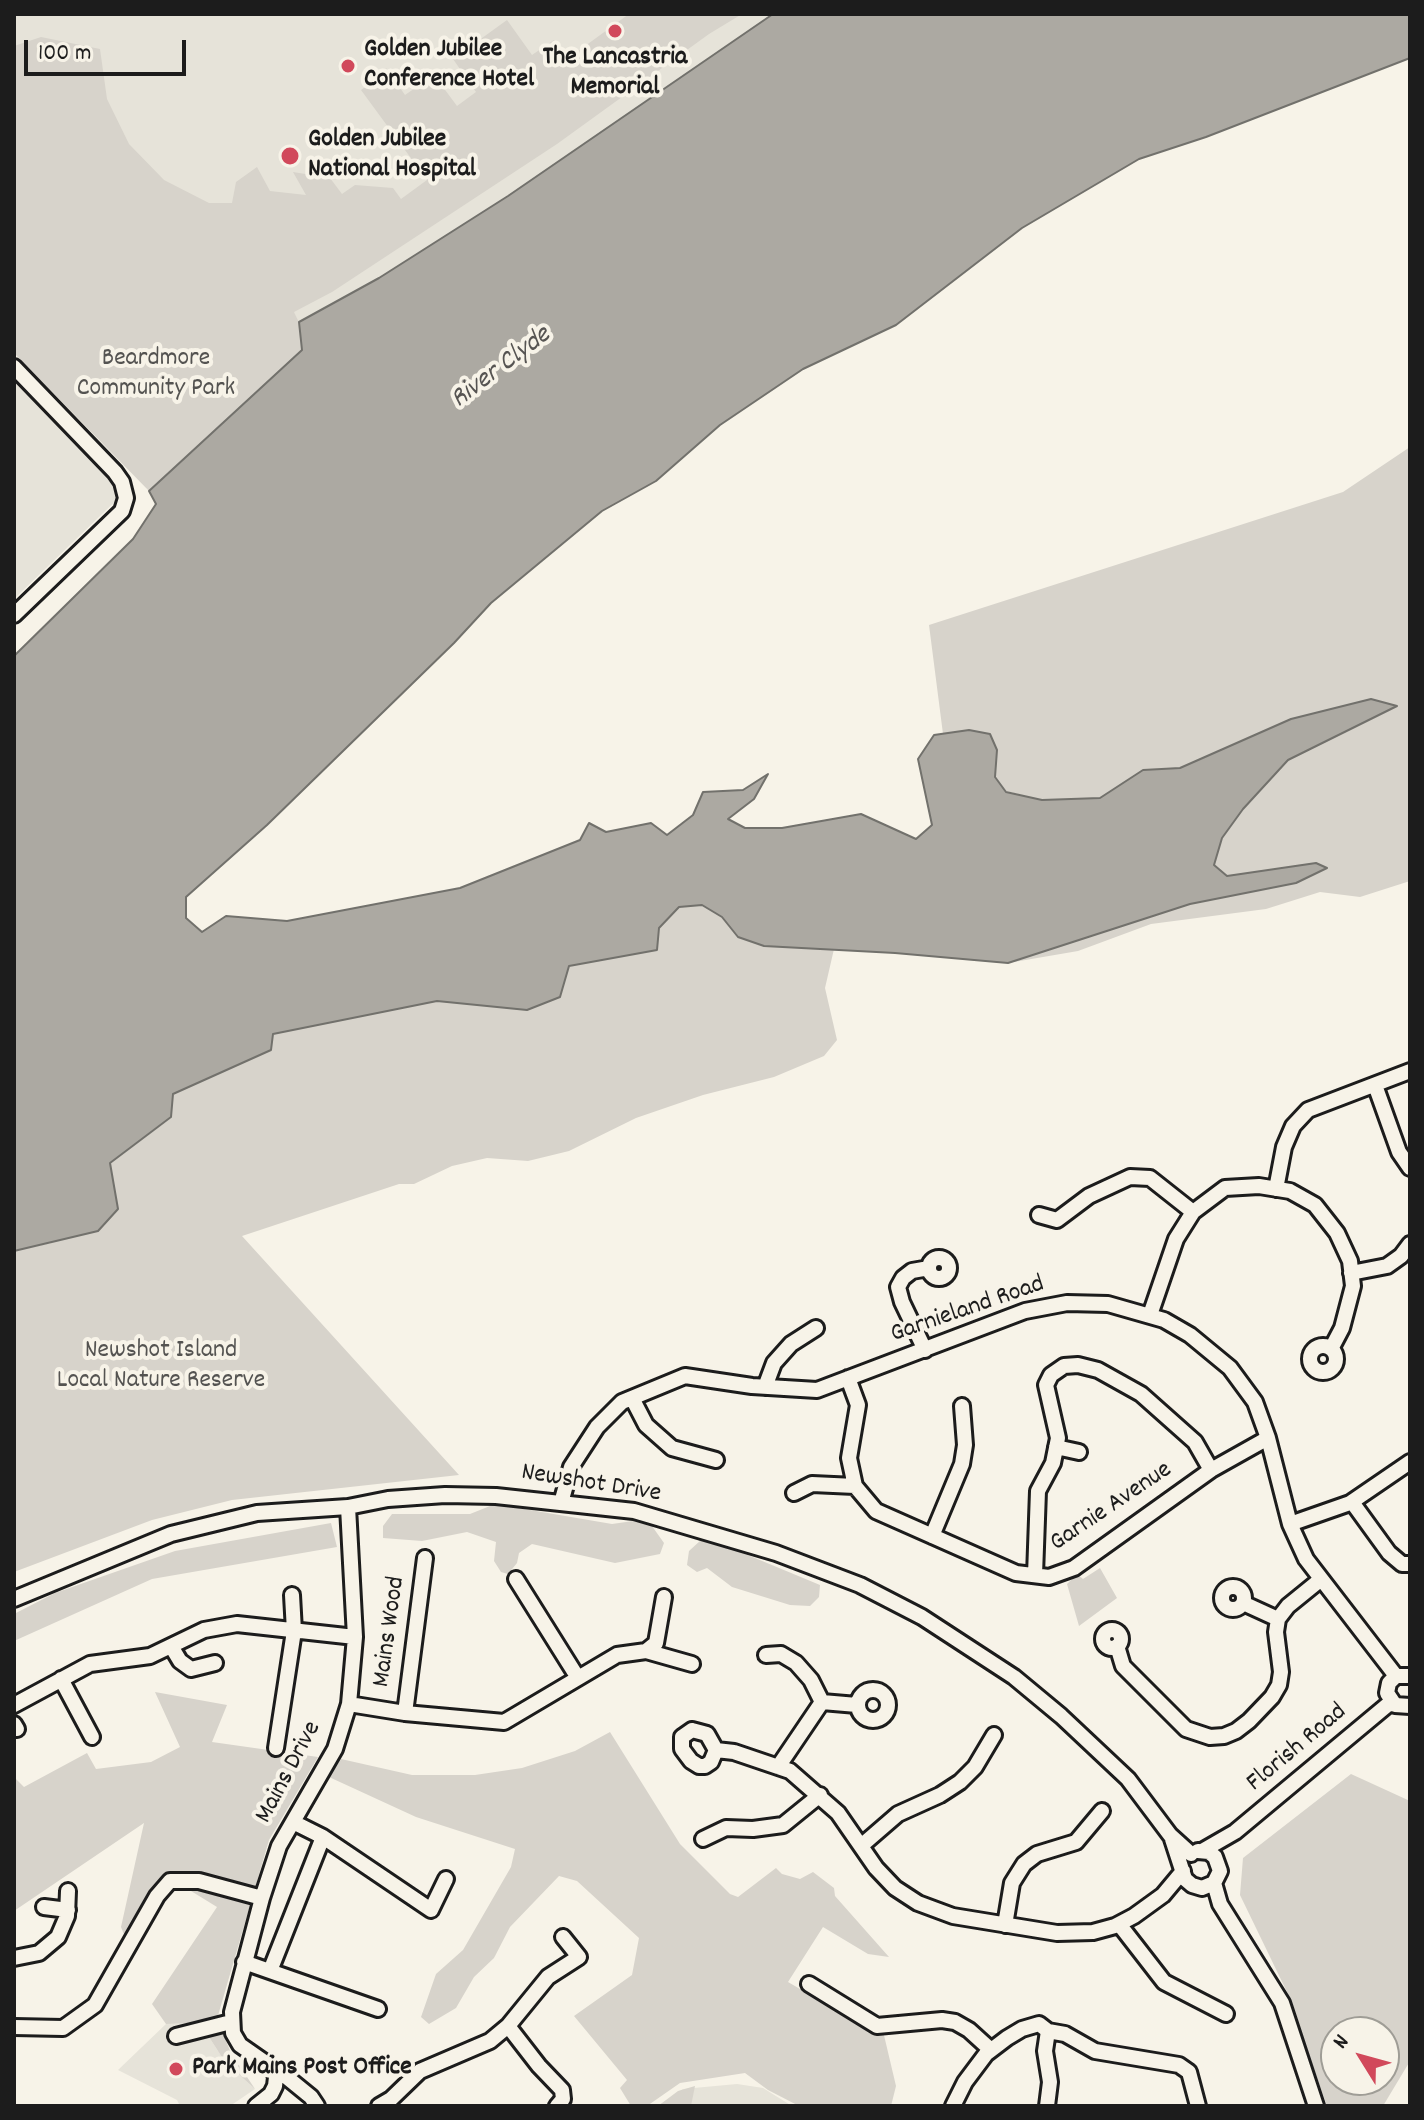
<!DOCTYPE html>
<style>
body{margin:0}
#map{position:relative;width:1424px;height:2120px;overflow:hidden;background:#f7f3e8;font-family:Dekko,sans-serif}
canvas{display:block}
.frame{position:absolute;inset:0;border:16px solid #1c1c1c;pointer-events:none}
.north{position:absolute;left:1320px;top:2016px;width:80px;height:80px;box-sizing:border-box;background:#f7f3e8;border:2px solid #9f9d96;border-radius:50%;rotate:307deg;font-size:22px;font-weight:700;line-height:32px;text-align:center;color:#1c1c1c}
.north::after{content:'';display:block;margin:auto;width:28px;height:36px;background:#d1495b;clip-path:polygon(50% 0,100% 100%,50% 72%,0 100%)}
.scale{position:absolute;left:24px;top:40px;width:162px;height:36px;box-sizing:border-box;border:4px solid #1c1c1c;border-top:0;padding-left:10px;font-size:24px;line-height:28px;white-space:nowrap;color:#1c1c1c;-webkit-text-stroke:6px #f7f3e8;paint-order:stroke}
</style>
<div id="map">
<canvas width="1424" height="2120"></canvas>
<div class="frame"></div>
<div class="north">N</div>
<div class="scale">100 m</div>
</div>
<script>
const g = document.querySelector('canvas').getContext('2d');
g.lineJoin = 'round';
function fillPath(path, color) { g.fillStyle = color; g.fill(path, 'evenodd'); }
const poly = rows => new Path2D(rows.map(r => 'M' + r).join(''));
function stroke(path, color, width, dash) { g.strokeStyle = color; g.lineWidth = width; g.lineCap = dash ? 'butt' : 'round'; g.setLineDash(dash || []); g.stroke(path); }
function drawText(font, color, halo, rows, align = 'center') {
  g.font = font + ' Dekko,sans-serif'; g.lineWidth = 8; g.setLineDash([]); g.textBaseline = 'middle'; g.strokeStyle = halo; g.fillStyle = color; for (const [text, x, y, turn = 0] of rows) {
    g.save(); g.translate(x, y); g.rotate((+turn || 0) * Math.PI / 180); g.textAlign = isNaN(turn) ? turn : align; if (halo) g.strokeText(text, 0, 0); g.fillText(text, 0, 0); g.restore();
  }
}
const built = poly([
 [14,14,773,14,508,196,379,278,299,322,288,302,14,264],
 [14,371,128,489,14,599],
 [200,2023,225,2062,255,2089,230,2106,180,2106,177,2100,118,2070,166,2024],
 [737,2084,763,2088,792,2106,658,2106,683,2089]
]);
const green = poly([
 [629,14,742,14,709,34,557,144,332,292,294,312,299,322,303,350,149,491,14,353,14,46,41,37,100,49,107,99,129,144,164,180,209,203,232,203,236,182,257,167,270,191,306,195,293,172,330,178,342,194,355,185,393,188,401,199,427,180,361,90,385,73,386,68,405,95,434,75,457,106,476,92,453,59,507,20,532,55,554,40,570,57],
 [1410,447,1410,881,1360,897,1320,892,1266,909,1151,924,1078,951,1008,963,1190,904,1296,883,1316,863,1226,876,1214,866,1222,838,1243,809,1288,760,1396,707,1371,699,1291,719,1180,768,1143,770,1100,798,1042,800,1006,791,995,777,997,750,969,730,943,734,929,625,1343,492],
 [702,905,722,917,738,937,764,946,834,949,825,988,837,1040,824,1056,774,1077,703,1095,636,1118,569,1151,528,1161,487,1158,452,1166,414,1184,399,1184,242,1236,459,1475,232,1500,152,1520,14,1572,14,1251,51,1243,117,1208,110,1163,171,1118,173,1094,271,1050,273,1034,437,1001,527,1010,568,966,657,950,659,928,679,907],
 [495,1504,612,1524,647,1519,664,1543,660,1554,615,1563,532,1544,519,1553,517,1563,508,1574,501,1572,494,1561,496,1542,467,1532,422,1541,383,1538,383,1526,392,1514,470,1514],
 [331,1523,337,1547,152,1579,14,1641,14,1614,55,1593,175,1551],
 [701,1540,714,1541,820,1585,819,1597,810,1606,790,1605,732,1587,707,1568,697,1572,687,1565,689,1551],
 [1100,1568,1117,1598,1079,1626,1067,1584,1077,1574,1083,1579],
 [155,1692,227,1705,212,1742,318,1757,269,1840,217,2019,231,2053,255,2089,225,2062,200,2023,166,2024,152,2004,217,1907,165,1875,125,1937,121,1927,144,1823,14,1911,14,1777,24,1787,87,1753,96,1769,151,1762,180,1747],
 [610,1732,680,1844,730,1894,738,1897,776,1868,782,1874,800,1879,813,1872,834,1888,835,1896,889,1957,868,1954,823,1927,788,1982,869,2029,883,2031,896,2086,891,2106,799,2106,768,2090,745,2073,680,2083,647,2106,631,2106,620,2088,627,2080,574,2016,632,1975,639,1938,577,1881,559,1876,510,1927,494,1958,474,1977,456,2008,429,2024,421,2017,436,1974,463,1950,511,1867,515,1849,416,1817,329,1777,341,1759,412,1775,475,1775,522,1768,575,1751],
 [1351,1774,1410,1801,1410,2061,1383,2106,1327,2106,1287,1992,1240,1895,1243,1858],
 [1336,2032,1384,2032,1384,2080,1336,2080],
 [695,2086,691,2106,658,2106,678,2091]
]);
const water = poly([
 [773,14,1410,14,1410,58,1206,137,1139,159,1022,228,896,325,803,369,720,425,656,481,602,511,491,603,454,643,267,825,186,897,186,918,202,932,226,916,287,921,460,888,580,840,589,823,606,832,651,823,667,835,693,815,703,792,743,790,768,774,754,799,728,819,745,828,782,828,861,814,916,839,932,825,918,759,934,735,969,730,990,734,997,750,995,777,1006,792,1042,800,1100,798,1143,770,1180,768,1291,719,1371,699,1397,706,1288,760,1243,809,1222,838,1214,865,1227,876,1316,863,1327,868,1296,883,1190,904,1008,963,895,953,764,946,738,937,722,917,702,905,679,907,659,928,657,950,569,966,560,997,527,1010,437,1001,273,1034,271,1050,173,1094,171,1117,110,1163,118,1209,98,1231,14,1251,14,656,133,539,156,504,149,491,302,350,299,322,379,278,508,196,773,14]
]);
const minor = poly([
 [14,367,115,472,122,482,126,498,122,511,14,615],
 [1375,1085,1399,1152,1410,1168],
 [1276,1189,1284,1147,1293,1126,1308,1110,1410,1071],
 [1039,1215,1057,1220,1089,1196,1130,1177,1150,1178,1193,1212],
 '929 1268a10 10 0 1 1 20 0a10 10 0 1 1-20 0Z',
 [1351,1273,1387,1266,1401,1256,1410,1244],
 [1150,1315,1176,1239,1193,1212,1225,1188,1259,1186,1290,1191,1315,1205,1337,1233,1350,1261,1353,1286,1342,1328,1331,1349],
 '1310 1359a13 13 0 1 1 26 0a13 13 0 1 1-26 0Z',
 [925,1350,902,1302,898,1287,903,1278,912,1271,929,1268],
 [848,1378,858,1405,849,1458,855,1486,876,1511,1016,1573,1049,1577,1074,1568,1211,1470,1268,1438],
 [765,1387,774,1363,791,1344,816,1328],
 [632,1398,646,1425,672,1448,716,1460],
 [1056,1447,1079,1452],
 [794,1493,812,1484,855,1486],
 [1352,1502,1389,1553,1402,1564,1410,1564],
 [561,1503,571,1467,597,1427,622,1402,685,1376,752,1386,817,1390,1025,1311,1067,1303,1108,1304,1164,1320,1190,1335,1230,1368,1255,1402,1268,1438,1290,1524,1306,1559,1396,1676],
 [1290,1524,1350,1503,1410,1462],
 [932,1536,962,1464,965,1445,962,1406],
 [1035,1575,1038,1491,1053,1463,1058,1438,1046,1385,1051,1375,1064,1366,1078,1365,1098,1370,1141,1394,1195,1442,1211,1470],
 [516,1579,578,1678],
 '1222 1598a11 11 0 1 1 22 0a11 11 0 1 1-22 0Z',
 [14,1599,171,1534,257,1513,348,1507,388,1499,445,1495,496,1496,634,1511,776,1553,860,1585,922,1617,1014,1677,1061,1716,1128,1779,1170,1835,1191,1854],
 [1243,1603,1278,1619],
 '1103 1639a9 9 0 1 1 18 0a9 9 0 1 1-18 0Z',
 [171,1646,180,1661,191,1669,215,1663],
 [1117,1646,1123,1666,1186,1729,1210,1737,1224,1736,1236,1731,1249,1721,1272,1697,1279,1685,1281,1672,1276,1632,1278,1619,1288,1606,1320,1580],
 [646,1651,692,1664],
 [766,1655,781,1654,796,1663,811,1680,822,1702,778,1767],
 [1410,1676,1396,1676,1389,1683,1387,1693,1395,1705,1410,1706],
 [61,1679,92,1737],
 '858 1705a15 15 0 1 1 30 0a15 15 0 1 1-30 0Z',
 [822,1702,857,1705],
 [349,1704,405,1713,504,1722,617,1655,646,1651,656,1643,664,1597],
 [14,1705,90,1664,150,1656,204,1630,237,1624,355,1637],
 [405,1713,425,1558],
 [14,1724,17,1729],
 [692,1730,707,1734,716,1750,711,1762,705,1766,699,1766,691,1761,682,1749,682,1737,692,1730],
 [276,1748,294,1631,292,1595],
 [716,1750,734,1752,790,1771,838,1813,876,1868,895,1888,918,1903,953,1916,1057,1933,1093,1932,1115,1926,1134,1916,1163,1895,1183,1871],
 [293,1822,323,1837],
 [703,1839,726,1828,753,1829,783,1825,820,1795],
 [1172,1839,1185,1879,1192,1885,1202,1888,1214,1883,1220,1871,1215,1857,1209,1852,1198,1851],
 [861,1846,898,1814,940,1795,960,1782,975,1767,994,1735],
 [1202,1851,1235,1832,1391,1702],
 [1214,1883,1220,1904,1282,2003,1316,2106],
 [44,1907,68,1910],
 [1119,1924,1164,1982,1226,2014],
 [1005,1925,1012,1883,1024,1864,1037,1854,1076,1842,1102,1811],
 [14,1958,39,1953,58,1937,67,1916,68,1891],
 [244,1962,378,2009],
 [270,1971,323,1837,431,1910,446,1879],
 [809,1984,877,2026,942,2020,955,2022,969,2030,991,2050],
 [508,2026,539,2066,562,2090,563,2099,557,2106],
 [14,2027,63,2028,95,2005,157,1896,170,1881,199,1881,262,1898],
 [176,2036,231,2022],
 [276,2077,284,2075,311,2097,317,2106],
 [256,2106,271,2094,275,2086,276,2077,273,2068,240,2045,233,2033,232,2012,262,1898,279,1846,335,1749,349,1704,355,1637,348,1507],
 [379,2106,391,2099,420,2071,490,2041,508,2026,548,1977,579,1957,563,1937],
 [953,2106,965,2082,986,2054,1007,2038,1022,2029,1039,2024,1048,2031,1065,2034,1095,2051,1179,2065,1189,2072,1198,2106],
 [1047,2106,1050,2082,1045,2051,1048,2031]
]);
const markers = [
 [615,31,8,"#d1495b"],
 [348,66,8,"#d1495b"],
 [290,156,10,"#d1495b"],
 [176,2069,8,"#d1495b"]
];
const poiNames = [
 ["Golden Jubilee",364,51],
 ["Conference Hotel",364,81],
 ["The Lancastria",615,59,"center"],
 ["Memorial",615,89,"center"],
 ["Golden Jubilee",308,141],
 ["National Hospital",308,171],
 ["Park Mains Post Office",192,2069]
];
const parkNames = [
 ["Beardmore",156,360],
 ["Community Park",156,390],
 ["Newshot Island",161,1352],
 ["Local Nature Reserve",161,1382]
];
const streetNames = [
 ["Garnieland Road",968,1311,-19],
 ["Newshot Drive",591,1485,9],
 ["Garnie Avenue",1112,1508,-34],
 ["Mains Wood",391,1632,-82],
 ["Florish Road",1298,1749,-40],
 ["Mains Drive",290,1773,-62]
];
const waterNames = [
 ["River Clyde",502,369,-37]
];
fillPath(built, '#e6e3d9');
fillPath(green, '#d7d3cb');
fillPath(water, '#aca9a2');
stroke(water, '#72716c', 2);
stroke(minor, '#1c1c1c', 20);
stroke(minor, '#f7f3e8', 14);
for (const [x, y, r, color] of markers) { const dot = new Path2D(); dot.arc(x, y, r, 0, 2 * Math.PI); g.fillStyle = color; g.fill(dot); stroke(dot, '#f7f3e8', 3); }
drawText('bold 26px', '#1c1c1c', '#f7f3e8', poiNames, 'left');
drawText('26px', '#545351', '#f7f3e8', parkNames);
drawText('26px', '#1c1c1c', '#f7f3e8', streetNames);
drawText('italic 28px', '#565452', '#f7f3e8', waterNames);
</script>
